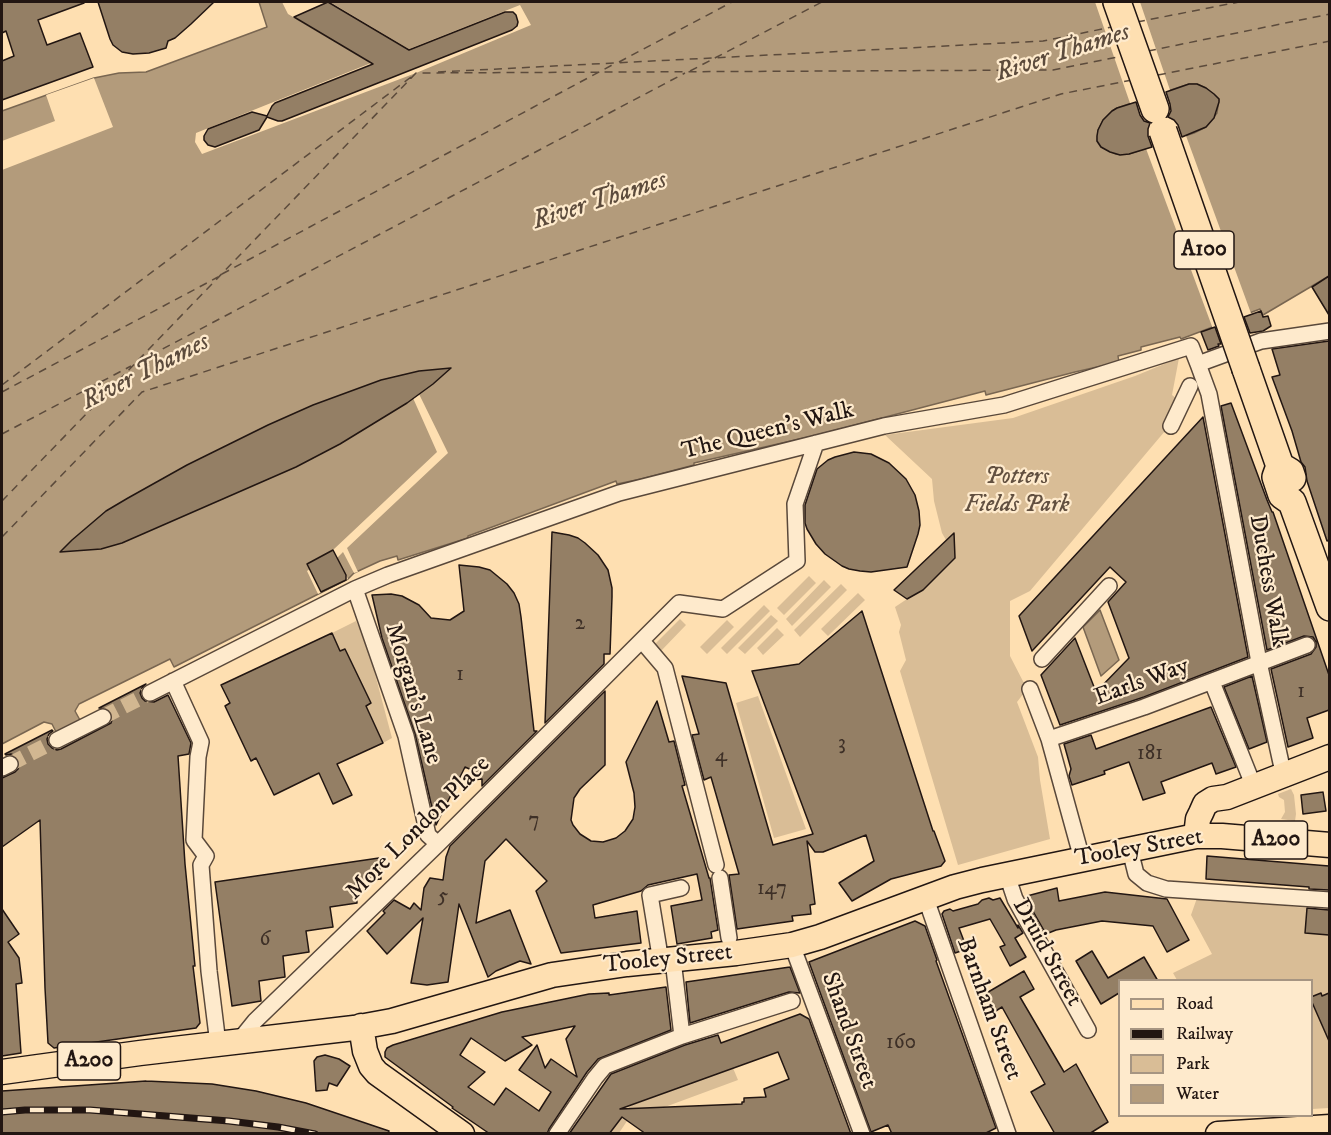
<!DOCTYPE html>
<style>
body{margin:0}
#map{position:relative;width:1331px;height:1135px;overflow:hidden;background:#fedfb1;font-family:"IM FELL DW Pica",serif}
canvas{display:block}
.frame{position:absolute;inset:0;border:3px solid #221612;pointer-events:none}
.legend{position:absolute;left:1118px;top:979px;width:195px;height:138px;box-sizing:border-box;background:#feeacc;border:2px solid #a69582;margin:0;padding:8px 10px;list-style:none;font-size:18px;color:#221612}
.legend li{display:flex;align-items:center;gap:12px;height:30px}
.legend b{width:30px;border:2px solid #a69582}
</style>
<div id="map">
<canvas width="1331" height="1135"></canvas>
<div class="frame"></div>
<ul class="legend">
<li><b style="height:8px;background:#fedfb1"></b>Road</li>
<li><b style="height:8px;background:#221612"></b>Railway</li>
<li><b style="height:16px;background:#d9bd96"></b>Park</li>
<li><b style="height:16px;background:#b39b7b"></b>Water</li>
</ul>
</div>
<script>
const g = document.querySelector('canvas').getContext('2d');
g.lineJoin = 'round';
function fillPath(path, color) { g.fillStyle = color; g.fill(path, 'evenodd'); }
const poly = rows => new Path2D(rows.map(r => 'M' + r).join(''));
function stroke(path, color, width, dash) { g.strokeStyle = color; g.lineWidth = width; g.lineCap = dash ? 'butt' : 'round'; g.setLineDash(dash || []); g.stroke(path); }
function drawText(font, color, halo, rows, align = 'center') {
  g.font = font + ' "IM FELL DW Pica",serif'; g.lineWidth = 4.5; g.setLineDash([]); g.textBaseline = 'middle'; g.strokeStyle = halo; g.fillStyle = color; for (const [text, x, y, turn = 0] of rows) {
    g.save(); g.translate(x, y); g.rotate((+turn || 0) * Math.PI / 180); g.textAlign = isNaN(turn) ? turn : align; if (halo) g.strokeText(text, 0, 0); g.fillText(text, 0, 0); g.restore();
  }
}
const green = poly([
 [1179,358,1172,395,1177,399,1165,431,1030,591,1010,601,1010,656,1027,689,1017,702,1038,757,1040,780,1050,839,958,865,900,671,906,660,899,632,901,625,895,607,907,599,923,590,955,559,954,533,946,540,942,533,934,501,932,479,885,435,1013,418,1135,376],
 [809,576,816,583,784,615,777,608],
 [824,580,831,587,792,626,786,619],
 [841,584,847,590,800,637,794,630],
 [858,593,865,600,828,636,821,629],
 [764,605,770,611,727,654,721,648],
 [771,615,778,621,745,654,738,648],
 [680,619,686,625,660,652,653,646],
 [727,620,734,627,707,654,700,647],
 [356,621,367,644,392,738,383,743,366,706,371,703,345,649,340,651,332,633],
 [777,628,784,635,763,655,757,648],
 [758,696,806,829,774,838,736,703],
 [1291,789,1294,795,1296,814,1295,821,1281,819,1285,812,1284,800,1279,797,1278,794],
 [1197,898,1329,910,1329,1108,1312,1109,1312,980,1177,980,1173,973,1212,954,1191,915],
 [733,1068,738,1080,627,1121,619,1133,609,1134,630,1106]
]);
const water = poly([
 [259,2,1329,2,1329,276,1263,315,1260,309,1181,339,1180,337,1141,347,1141,350,1118,356,1119,362,1075,372,986,395,985,391,813,436,694,463,694,465,641,479,617,484,616,481,468,536,468,538,398,560,397,556,380,561,354,573,348,579,174,667,170,659,79,704,75,711,81,722,57,734,52,724,44,722,2,744,2,111,94,78,119,73,146,72,267,27,259,2],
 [1189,84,1197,84,1206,88,1219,99,1217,113,1206,127,1194,133,1129,154,1116,154,1101,147,1097,141,1098,130,1103,120,1112,111,1117,108,1189,84],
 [1100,610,1119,660,1101,676,1083,627,1100,610]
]);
const pier = poly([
 [282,2,330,2,409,49,520,5,531,25,416,73,202,154,195,142,196,133,371,63,288,14],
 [319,6,396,54,307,12],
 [1095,2,1140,2,1171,93,1131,106],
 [94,78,113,127,2,170,2,141,55,121,46,95],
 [1185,133,1252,316,1213,329,1145,146],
 [419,394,448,453,347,548,358,572,354,573,343,552,337,558,348,579,318,594,307,571,310,569,307,564,333,550,437,452,413,398]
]);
const ferry = poly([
 [1137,22,1239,2],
 [1148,51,1330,14],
 [619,62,732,2],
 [690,71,822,2],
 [438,72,1043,41,1112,27],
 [1158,75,1330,41],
 [222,274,614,64],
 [138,362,685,73],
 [2,385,411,77],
 [2,392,218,277],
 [2,434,131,366],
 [2,501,416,73,1053,70,1123,56],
 [2,537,142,392,1061,94,1132,80]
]);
const building = poly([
 [2,2,84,2,84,3,38,20,47,45,80,33,93,67,2,100,2,61,14,56,6,31,2,33,2,2],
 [98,2,214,2,191,24,175,38,168,41,166,48,149,53,133,54,122,52,113,45,110,39,98,2],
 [328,2,409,50,505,12,513,12,516,15,518,22,517,26,512,30,282,121,278,121,267,117,259,130,215,147,208,145,204,140,204,136,208,129,252,112,267,116,272,106,275,103,373,64,294,17,328,2],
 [1189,84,1197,84,1206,88,1214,94,1219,99,1219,102,1214,118,1206,127,1182,137,1178,125,1174,120,1168,117,1171,111,1170,104,1166,92,1189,84],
 [1136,102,1140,115,1144,121,1150,123,1148,129,1148,136,1152,147,1129,154,1120,155,1110,152,1101,147,1097,141,1097,136,1098,130,1103,120,1112,111,1117,108,1136,102],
 [1329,276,1329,315,1312,287,1329,276],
 [1261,311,1263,317,1268,316,1271,326,1263,331,1250,333,1244,317,1261,311],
 [1215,327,1221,344,1218,344,1219,346,1208,350,1201,332,1215,327],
 [1329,341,1329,540,1327,541,1307,481,1305,467,1301,462,1292,431,1272,377,1280,375,1272,349,1329,341],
 [451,368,433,384,407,403,340,444,296,467,122,543,101,549,60,552,72,540,106,511,128,498,187,465,268,425,313,405,381,380,419,371,451,368],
 [1231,403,1267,500,1272,512,1273,512,1329,675,1329,710,1307,718,1313,738,1288,747,1271,669,1311,654,1316,647,1316,642,1313,637,1304,636,1267,650,1221,406,1231,403],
 [1203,417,1248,657,1144,697,1060,725,1041,675,1075,638,1096,692,1129,658,1108,602,1126,582,1110,567,1032,651,1019,616,1203,417],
 [854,452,871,454,889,463,906,479,915,495,919,511,920,525,918,534,907,567,871,572,860,571,849,569,842,566,825,554,816,544,807,529,805,523,805,505,817,469,828,460,835,457,854,452],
 [552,532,569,535,578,538,585,543,598,555,608,570,612,588,612,597,610,654,604,654,604,664,545,723,552,532],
 [954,533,955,558,923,590,907,599,894,590,954,533],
 [333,550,346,575,346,580,321,592,307,564,333,550],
 [459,565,479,567,490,570,507,584,514,593,519,604,521,617,534,731,537,731,482,786,482,779,472,780,474,771,465,767,436,825,415,734,382,638,372,595,391,594,402,596,419,605,431,618,450,620,464,611,459,565],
 [862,611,933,831,934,831,945,861,941,866,891,879,852,901,839,883,874,861,866,835,823,852,815,852,807,841,815,904,810,905,811,914,792,916,793,921,737,929,729,875,739,874,711,777,704,780,692,735,699,734,682,676,726,683,773,845,813,834,752,671,799,664,862,611],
 [332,633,340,651,345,649,371,703,366,706,383,743,337,764,352,795,333,804,319,773,274,795,256,758,251,761,225,706,230,703,221,685,332,633],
 [1252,676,1267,742,1249,749,1224,687,1252,676],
 [146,684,142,688,140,693,142,698,145,701,154,702,168,695,191,743,189,754,178,756,185,864,195,966,193,966,200,1023,196,1028,54,1048,48,1043,45,988,40,820,2,847,2,778,15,772,18,769,20,764,16,756,11,754,6,755,5,754,52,730,53,731,49,734,47,739,48,744,52,748,57,750,61,749,111,723,113,717,111,712,108,709,99,708,146,684],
 [605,691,605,765,580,789,574,798,571,820,573,825,580,834,591,841,603,842,616,838,625,831,633,819,635,807,634,793,626,762,657,701,669,742,674,741,685,785,682,786,709,878,710,878,718,930,711,932,712,938,677,944,671,906,702,900,697,874,648,885,641,891,593,905,595,918,637,911,641,943,561,953,536,891,547,881,506,839,485,861,476,923,510,910,531,964,520,961,496,971,488,977,459,904,448,982,427,985,411,983,423,918,387,954,367,931,385,913,383,911,394,900,410,909,414,903,421,910,424,888,430,878,443,880,446,857,450,846,605,691],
 [1211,707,1236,767,1216,774,1212,763,1161,782,1165,793,1143,800,1129,762,1104,771,1105,774,1072,785,1069,776,1071,769,1064,744,1091,735,1096,749,1211,707],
 [1323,792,1326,811,1303,814,1301,795,1323,792],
 [1207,856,1329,866,1329,890,1309,889,1309,887,1206,879,1207,856],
 [379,858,381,879,355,882,357,903,330,907,333,927,306,931,309,952,283,956,285,977,259,981,261,1001,232,1006,215,882,379,858],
 [1057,888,1059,901,1105,892,1167,899,1189,940,1167,952,1153,926,1102,921,1056,930,1046,934,1026,899,1027,896,1057,888],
 [989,898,993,900,1000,898,1018,928,1018,925,1023,933,1015,938,1026,957,1010,966,1000,947,1005,945,990,919,959,928,967,949,955,953,942,914,944,911,950,909,953,911,978,904,982,900,989,898],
 [1307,908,1329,910,1329,935,1305,933,1307,908],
 [2,909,19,934,8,942,19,958,22,983,16,984,21,1053,2,1056,2,909],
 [915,921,925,926,937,960,936,961,996,1128,984,1134,892,1134,888,1125,871,1132,809,962,915,921],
 [1092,951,1108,978,1144,957,1158,981,1119,981,1119,993,1101,1004,1076,961,1092,951],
 [790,967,800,993,789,992,690,1023,686,982,790,967],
 [1024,971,1034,989,1020,997,1064,1072,1076,1064,1108,1122,1089,1134,1055,1134,1031,1092,1045,1084,1002,1007,988,1016,978,998,1024,971],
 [666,987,671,1030,598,1059,587,1072,549,1129,547,1134,490,1134,452,1108,453,1107,385,1057,385,1052,387,1048,393,1045,502,1012,589,994,609,993,609,995,666,987],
 [575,1026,566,1039,577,1077,551,1059,545,1068,537,1045,519,1070,551,1092,539,1111,506,1088,494,1105,468,1087,485,1072,460,1055,471,1038,505,1061,532,1045,522,1037,575,1026],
 [1321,993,1322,996,1329,993,1329,1041,1311,1000,1311,997,1321,993],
 [800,1014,809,1019,851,1134,646,1134,622,1117,609,1134,569,1134,611,1074,685,1045,718,1035,721,1043,800,1014],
 [778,1052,789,1079,764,1089,766,1097,744,1098,744,1102,742,1102,742,1104,620,1109,778,1052],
 [325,1055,339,1059,350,1066,337,1086,329,1083,327,1090,316,1091,314,1061,317,1057,325,1055],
 [146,1081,212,1084,256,1091,306,1103,389,1131,388,1134,2,1134,2,1091,146,1081]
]);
const streetTunnel = poly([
 [103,717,150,693],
 [10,764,57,740]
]);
const street = poly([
 [1198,364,1209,394,1259,662,1281,763,1286,774],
 [1171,426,1190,386],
 [355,589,406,736,428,835,438,844],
 [642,641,665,668,716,865],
 [1042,659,1109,586],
 [173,681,201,742,198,757,194,840,206,856,201,865,209,971,218,1044],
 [1212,682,1254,787],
 [1030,689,1049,739,1082,859],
 [150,693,355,589,388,575,619,493,884,426,1004,405,1191,346,1198,364,1261,341,1330,331],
 [1049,739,1144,707,1307,645],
 [57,740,103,717],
 [2,768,10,764],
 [1130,850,1136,874,1147,883,1166,889,1330,900],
 [1007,875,1015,899,1088,1030],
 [720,878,729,938],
 [926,899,1008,1134],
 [792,945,862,1134],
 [673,960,682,1036],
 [661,962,650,895,681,888],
 [238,1042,255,1021,438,844,679,603,723,609,797,561,795,504,816,443],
 [557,1134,595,1078,605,1066,682,1036,792,1001]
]);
const primary = poly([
 [1196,836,1198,819,1201,813,1205,804,1213,799,1227,797,1330,757],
 [361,1026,365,1051,371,1066,377,1073,462,1134],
 [2,1072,140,1053,354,1028,392,1021,552,975,627,964,736,953,792,945,820,937,955,887,982,880,1196,836,1222,836,1330,845],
 [1218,1134,1330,1127]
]);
const highway = poly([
 [1117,2,1155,109],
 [1246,369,1280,466,1290,472,1292,478],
 [1280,466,1276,477,1282,495,1292,502,1330,607]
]);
const rail = poly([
 [2,1112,25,1110,90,1110,229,1121,278,1127,315,1134]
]);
const highwayBridge = poly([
 [1163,131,1246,369]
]);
const numberNames = [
 ["2",580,625],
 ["1",460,676],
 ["1",1301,693],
 ["3",842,745],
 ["181",1150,755],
 ["4",721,757],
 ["7",534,822],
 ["147",772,890],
 ["5",443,898],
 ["6",265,941],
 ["160",901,1044]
];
const shields = [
 [1204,250,60],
 [1276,840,63],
 [89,1061,63]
];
const shieldNames = [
 ["A100",1204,250],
 ["A200",1276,840],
 ["A200",89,1061]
];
const streetNames = [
 ["The Queen's Walk",768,432,-14],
 ["Duchess Walk",1267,581,80],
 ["Earls Way",1142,683,-20],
 ["Morgan's Lane",412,694,73],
 ["More London Place",419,829,-45],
 ["Tooley Street",1139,849,-10],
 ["Druid Street",1046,953,61],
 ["Tooley Street",668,960,-6],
 ["Barnham Street",988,1009,70],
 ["Shand Street",848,1031,70]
];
const parkNames = [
 ["Potters",1017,478],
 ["Fields Park",1017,506]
];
const waterNames = [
 ["River Thames",1063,54,-18],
 ["River Thames",600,202,-18],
 ["River Thames",146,373,-27]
];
fillPath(green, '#d9bd96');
fillPath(water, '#b39b7b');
stroke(water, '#796651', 1.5);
fillPath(pier, '#fedfb1');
stroke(ferry, '#5c4b3c', 1.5, [8, 6]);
fillPath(building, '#947f65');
stroke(building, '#221612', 1.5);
stroke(streetTunnel, '#d2b791', 15, [15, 8]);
stroke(street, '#59483a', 18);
stroke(primary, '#221612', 27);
stroke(highway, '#221612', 30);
stroke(street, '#feeacc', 15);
stroke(primary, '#fedfb1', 24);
stroke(highway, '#fedfb1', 27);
stroke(rail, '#221612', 7);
stroke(rail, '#feeacc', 4.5, [14]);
stroke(highwayBridge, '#221612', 30, []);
stroke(highwayBridge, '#fedfb1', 27);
drawText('21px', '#3e3027', null, numberNames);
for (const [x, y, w] of shields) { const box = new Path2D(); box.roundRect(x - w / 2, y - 19, w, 38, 4.5); g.fillStyle = '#feeacc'; g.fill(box); stroke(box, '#221612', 1.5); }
drawText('bold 22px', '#221612', null, shieldNames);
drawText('24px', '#221612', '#feeacc', streetNames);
drawText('italic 24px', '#625040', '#feeacc', parkNames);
drawText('italic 26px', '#5c4b3c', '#feeacc', waterNames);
</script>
